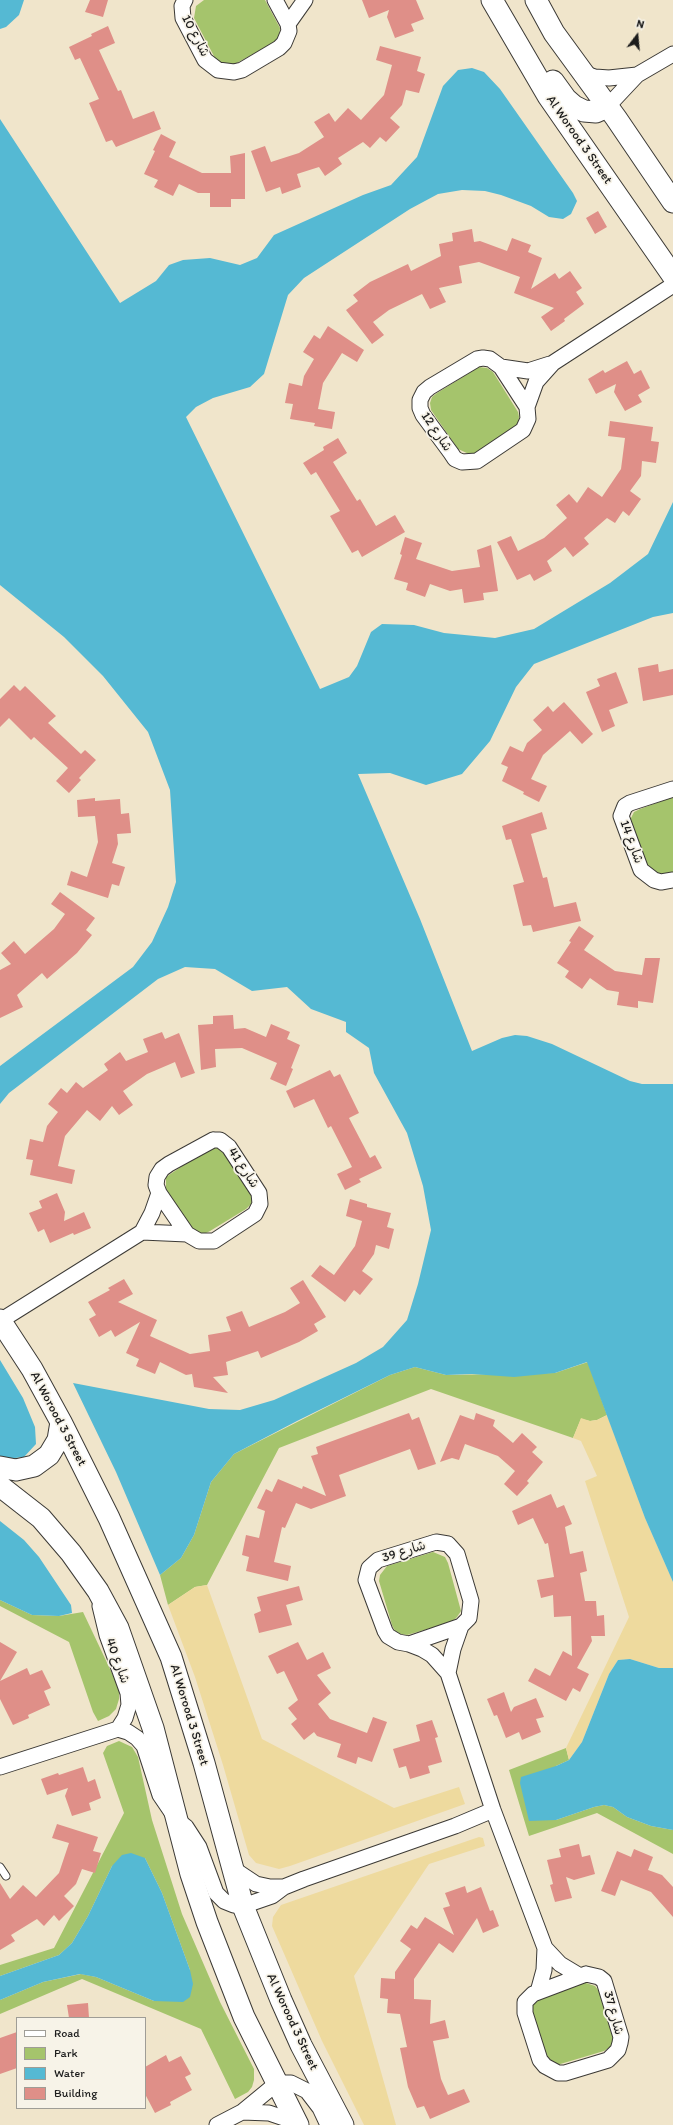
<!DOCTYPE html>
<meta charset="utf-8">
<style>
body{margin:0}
#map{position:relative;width:673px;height:2125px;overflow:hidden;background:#f0e5cb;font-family:Itim,sans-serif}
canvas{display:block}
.legend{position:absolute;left:16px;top:2017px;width:130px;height:92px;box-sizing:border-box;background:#f7f3e8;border:1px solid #9f9d96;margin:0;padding:5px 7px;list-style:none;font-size:12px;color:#1c1c1c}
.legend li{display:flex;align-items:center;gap:8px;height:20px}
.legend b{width:20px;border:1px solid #9f9d96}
.north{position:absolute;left:617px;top:16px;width:40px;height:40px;-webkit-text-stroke:3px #f7f3e8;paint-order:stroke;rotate:16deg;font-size:11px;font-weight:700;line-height:16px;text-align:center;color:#1c1c1c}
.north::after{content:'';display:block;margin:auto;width:14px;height:18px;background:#1c1c1c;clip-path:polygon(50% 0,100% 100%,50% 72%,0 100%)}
</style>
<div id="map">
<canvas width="673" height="2125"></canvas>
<ul class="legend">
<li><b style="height:5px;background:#fff"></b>Road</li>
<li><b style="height:11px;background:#a5c46c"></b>Park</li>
<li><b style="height:11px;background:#55b9d3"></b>Water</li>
<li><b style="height:11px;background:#df8f88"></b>Building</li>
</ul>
<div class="north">N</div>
</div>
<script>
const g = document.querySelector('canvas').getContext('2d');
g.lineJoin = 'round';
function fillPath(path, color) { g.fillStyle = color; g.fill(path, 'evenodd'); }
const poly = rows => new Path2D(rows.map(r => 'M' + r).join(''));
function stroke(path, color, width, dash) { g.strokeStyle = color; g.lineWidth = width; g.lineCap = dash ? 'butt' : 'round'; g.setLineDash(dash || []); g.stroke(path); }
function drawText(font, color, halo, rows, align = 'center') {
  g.font = font + ' Itim,"Playpen Sans Arabic",sans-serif'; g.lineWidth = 3.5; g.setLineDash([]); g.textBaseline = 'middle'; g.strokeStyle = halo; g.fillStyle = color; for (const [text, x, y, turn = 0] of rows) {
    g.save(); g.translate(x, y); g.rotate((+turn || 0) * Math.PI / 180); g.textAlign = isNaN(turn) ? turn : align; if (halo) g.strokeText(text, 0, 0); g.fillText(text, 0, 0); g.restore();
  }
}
const green = poly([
 [204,0,265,0,280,28,279,40,233,65,221,64,216,60,194,18,196,6],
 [479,367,487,368,493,372,518,412,519,417,518,424,513,429,475,453,469,454,458,449,431,410,430,403,432,397,437,393],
 [673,797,673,873,663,877,647,869,630,824,631,818,634,812,640,809],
 [215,1147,222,1148,253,1198,251,1204,246,1209,210,1231,204,1234,196,1233,190,1228,166,1189,166,1177,209,1148],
 [588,1362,607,1415,597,1420,590,1421,581,1419,573,1438,431,1389,279,1448,207,1585,195,1587,168,1605,160,1575,181,1558,194,1535,211,1482,234,1454,390,1375,415,1367,446,1375,555,1373],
 [433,1552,445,1557,448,1563,461,1611,457,1617,452,1622,407,1635,401,1634,395,1631,392,1625,379,1581,380,1575,387,1566],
 [0,1600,32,1615,59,1616,83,1612,119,1688,119,1699,116,1709,109,1716,98,1721,93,1712,69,1642,0,1606],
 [119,1741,132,1747,138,1757,152,1820,182,1914,220,2002,254,2069,254,2080,252,2087,248,2092,235,2099,201,2029,82,1979,0,2014,0,2000,43,1982,81,1974,96,1977,154,2001,190,1970,162,1893,145,1858,112,1866,88,1916,72,1943,59,1955,0,1976,0,1965,54,1948,124,1813,103,1753,107,1746],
 [566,1748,569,1760,556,1766,556,1820,594,1807,604,1805,613,1807,627,1817,651,1826,673,1830,673,1854,597,1813,529,1836,509,1770],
 [583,1982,595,1986,599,1991,614,2036,614,2042,610,2047,604,2051,557,2065,550,2061,545,2056,531,2011,531,2006,534,2000]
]);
const sand = poly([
 [607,1415,645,1518,673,1582,673,1668,659,1668,630,1659,618,1660,609,1674,582,1742,569,1760,566,1748,629,1617,585,1481,597,1476,581,1441,573,1438,581,1418,590,1421,597,1420],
 [207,1585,262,1739,394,1808,459,1787,465,1804,290,1866,279,1869,256,1863,249,1855,223,1765,195,1677,168,1605,195,1587],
 [479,1837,483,1838,485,1846,429,1864,354,1976,396,2125,364,2125,322,2041,272,1926,273,1917,281,1905]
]);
const water = poly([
 [0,0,24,0,19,15,6,27,0,29],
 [472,68,484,72,500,89,573,193,577,201,571,214,563,219,549,217,531,206,501,195,485,191,462,190,438,194,410,209,304,278,288,295,264,374,250,387,213,398,196,407,186,417,320,689,349,677,357,666,371,632,382,624,414,625,444,633,495,638,534,629,610,583,648,554,673,502,673,613,653,617,534,664,516,687,490,741,462,774,426,785,390,773,358,774,420,919,472,1051,502,1038,515,1035,527,1036,552,1044,630,1081,642,1084,673,1084,673,1582,645,1518,587,1362,555,1373,514,1377,472,1374,446,1375,415,1367,390,1375,297,1421,234,1454,211,1482,194,1535,181,1558,160,1575,116,1472,73,1383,209,1409,240,1410,274,1400,356,1363,383,1347,407,1320,418,1284,431,1230,423,1186,407,1133,374,1073,369,1048,346,1032,346,1022,311,1009,287,987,252,991,215,969,185,967,158,979,9,1093,0,1104,0,1066,133,967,152,942,168,907,176,882,170,790,148,732,103,676,64,637,0,585,0,119,120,303,156,281,169,265,183,260,210,258,240,265,257,258,274,235,363,195,391,185,417,157,443,86,458,70],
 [0,1360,23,1398,35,1427,36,1444,24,1457,6,1459,0,1457],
 [0,1521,24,1540,39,1557,71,1605,72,1613,59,1616,32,1615,0,1600],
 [630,1659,659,1668,673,1668,673,1830,651,1826,627,1817,613,1807,604,1805,594,1807,556,1820,529,1821,520,1783,521,1777,556,1766,569,1760,582,1742,609,1674,618,1660],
 [131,1853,145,1858,162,1893,190,1970,193,1984,190,1997,183,2002,154,2001,96,1977,80,1974,43,1982,0,2000,0,1976,59,1955,72,1943,88,1916,112,1866,122,1855]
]);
const building = poly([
 [90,0,108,0,103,17,85,12],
 [362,0,416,0,424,19,411,24,414,31,395,38,387,17,389,10,369,18],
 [108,26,115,43,99,50,118,91,121,90,133,119,154,111,161,129,116,147,112,140,106,142,89,103,99,99,80,58,75,60,69,47,92,36,91,34],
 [380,46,421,57,417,71,425,74,419,93,406,90,402,105,390,118,400,127,386,142,380,137,370,148,363,142,338,158,342,164,325,176,319,167,297,174,301,187,282,194,280,187,266,192,251,151,265,146,271,162,299,153,324,137,314,122,329,113,335,122,348,108,361,120,384,95,392,65,376,60],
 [161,134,176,142,169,157,202,173,231,173,230,156,245,153,245,199,231,199,231,207,210,207,210,193,198,193,179,184,173,196,154,187,158,180,144,174,155,151,153,150],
 [598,211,607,227,595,234,586,218],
 [472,229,474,242,480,241,507,251,512,238,531,245,528,252,542,258,531,289,555,273,559,279,570,271,582,288,576,292,584,304,564,319,565,321,551,331,541,317,554,308,514,293,520,277,479,262,459,266,462,283,439,288,446,302,430,309,422,294,389,310,373,322,384,335,372,344,346,310,358,301,353,295,370,282,408,264,411,271,441,256,439,244,453,241,452,233],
 [328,326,364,350,357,362,342,353,323,383,318,409,335,412,332,429,314,426,315,423,290,419,293,404,285,403,289,383,302,386,304,376,314,359,303,352,314,335,320,339],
 [627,361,634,374,641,370,650,388,638,395,642,402,625,411,614,392,616,384,596,394,588,379,603,370,605,373],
 [610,421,653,427,651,441,659,442,656,463,642,461,641,476,630,491,641,499,629,516,623,511,615,523,607,518,584,538,589,544,573,557,565,547,547,561,552,571,534,581,530,574,517,580,497,542,511,536,518,551,544,538,567,518,556,505,569,494,577,503,588,487,602,497,621,469,625,438,608,436],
 [338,438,347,453,333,462,357,501,360,499,376,526,395,515,405,532,362,557,358,550,352,553,330,516,340,511,316,472,311,475,303,463,324,450,323,447],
 [405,537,422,543,416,559,452,571,480,567,477,550,491,545,498,591,483,593,484,600,464,603,462,589,450,591,430,584,425,597,406,590,408,583,394,579,402,555,400,554],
 [658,664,659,672,673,669,673,695,643,701,638,668],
 [616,672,628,703,609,710,615,726,602,732,586,692,600,686,597,679],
 [14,685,20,691,25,686,56,716,48,723,81,754,85,750,96,760,79,778,81,780,69,793,56,781,68,768,34,737,31,740,9,718,0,727,0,699],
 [564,702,593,734,582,744,570,731,543,755,531,779,547,786,539,802,523,794,524,792,502,781,508,767,501,764,510,746,523,752,527,743,542,730,533,720,548,706,553,712],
 [95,798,95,801,120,799,121,814,129,813,131,833,117,834,118,844,112,863,125,867,119,886,112,884,108,898,67,885,71,871,87,877,98,842,95,816,78,817,77,800],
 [542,812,547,829,531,834,543,878,547,877,554,907,576,902,581,921,533,932,531,925,523,926,513,885,524,882,511,839,506,840,502,826],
 [60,892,95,918,86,930,92,935,77,953,47,979,42,973,17,995,23,1007,0,1018,0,970,11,964,1,953,14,941,25,954,54,929,65,914,51,904],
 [579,926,594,936,584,950,615,971,642,975,645,958,660,958,653,1003,638,1001,638,1008,617,1005,619,992,607,990,590,978,582,989,565,977,569,971,557,963,571,942,569,941],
 [233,1015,234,1029,245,1028,266,1037,271,1024,290,1032,287,1039,300,1045,291,1068,293,1069,286,1086,270,1079,277,1063,242,1048,215,1049,216,1067,201,1070,198,1025,213,1024,213,1016],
 [162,1032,165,1039,179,1033,195,1073,181,1078,175,1062,147,1074,123,1091,133,1105,119,1115,112,1106,100,1121,87,1110,65,1136,58,1166,75,1170,72,1184,30,1175,33,1160,26,1159,30,1139,43,1142,47,1126,58,1112,48,1104,61,1088,67,1093,76,1082,83,1088,108,1070,104,1064,120,1052,126,1061,148,1052,143,1039],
 [330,1070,334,1077,340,1074,359,1113,349,1118,370,1158,375,1155,382,1168,359,1179,361,1182,345,1190,337,1174,352,1167,331,1126,328,1128,314,1099,294,1108,286,1091],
 [57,1193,65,1212,64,1221,84,1212,91,1228,74,1235,73,1233,50,1243,44,1229,38,1232,29,1213,42,1208,39,1201],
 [350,1199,367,1204,367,1207,391,1213,387,1227,394,1229,389,1249,376,1245,374,1254,362,1271,373,1279,360,1295,354,1290,345,1302,311,1276,320,1265,334,1275,355,1246,362,1221,346,1216],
 [124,1279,133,1294,118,1302,157,1320,150,1336,190,1354,210,1351,208,1335,231,1331,226,1317,242,1311,249,1327,285,1312,300,1303,290,1288,303,1280,326,1317,314,1324,318,1331,299,1342,261,1358,258,1351,226,1362,228,1375,213,1377,228,1393,194,1387,192,1374,186,1375,160,1362,155,1374,136,1366,139,1359,126,1353,140,1322,115,1337,111,1330,99,1337,89,1319,96,1315,88,1302,110,1290,108,1288],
 [409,1413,412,1420,419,1417,436,1464,418,1470,410,1449,339,1475,346,1496,311,1509,296,1503,285,1528,282,1527,274,1562,291,1566,288,1581,246,1571,249,1557,242,1555,246,1535,259,1538,265,1511,257,1508,266,1489,272,1492,278,1479,302,1489,303,1486,326,1496,311,1456,318,1454,316,1447],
 [476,1413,495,1420,493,1426,513,1443,522,1433,537,1447,532,1452,543,1462,527,1481,529,1483,517,1496,504,1484,515,1471,498,1456,465,1444,459,1460,452,1458,440,1462,460,1415,474,1420],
 [551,1494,557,1508,564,1505,572,1524,565,1527,570,1554,583,1551,587,1571,580,1573,585,1601,596,1601,597,1616,604,1615,605,1636,591,1636,592,1641,577,1668,589,1674,580,1692,573,1688,566,1701,528,1681,535,1668,550,1676,563,1651,572,1656,571,1616,554,1617,553,1595,541,1598,537,1580,554,1577,548,1543,545,1544,533,1518,518,1525,512,1511],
 [299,1586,303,1600,286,1605,292,1625,259,1633,254,1614,261,1611,257,1597],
 [0,1642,17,1652,0,1681,27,1668,30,1675,42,1670,51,1688,44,1691,50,1705,28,1715,29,1718,13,1725,0,1699],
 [298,1642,307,1660,323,1652,331,1668,317,1675,331,1693,318,1704,330,1719,367,1733,373,1717,387,1722,372,1762,358,1757,356,1764,337,1757,341,1744,317,1736,314,1732,304,1740,291,1724,297,1719,288,1708,298,1700,284,1671,277,1674,268,1656],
 [504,1692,511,1712,514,1707,536,1698,544,1717,536,1719,541,1732,522,1740,519,1732,506,1738,497,1715,494,1716,487,1699],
 [432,1720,438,1737,435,1738,442,1762,428,1766,430,1773,410,1779,406,1766,399,1768,393,1749,420,1741,416,1725],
 [83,1767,88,1782,95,1779,101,1798,89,1803,91,1810,72,1816,65,1796,68,1788,47,1795,41,1779,58,1773,59,1775],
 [57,1824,98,1837,93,1851,101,1853,95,1873,82,1869,76,1884,64,1896,74,1906,59,1921,54,1915,44,1926,37,1919,11,1935,15,1941,0,1950,0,1883,10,1899,23,1885,36,1897,59,1873,69,1843,52,1838],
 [579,1844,582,1857,590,1855,595,1874,574,1880,566,1877,572,1898,555,1902,550,1885,553,1884,547,1860,561,1857,559,1849],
 [634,1849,653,1857,648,1870,662,1875,673,1887,673,1917,651,1892,621,1880,615,1896,601,1891,617,1851,631,1857],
 [465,1886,467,1893,481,1887,490,1911,493,1910,499,1926,483,1933,477,1918,453,1953,439,1943,414,1979,414,1999,431,2000,430,2024,445,2020,449,2038,433,2041,441,2079,448,2095,464,2089,470,2102,430,2119,424,2106,417,2108,408,2087,400,2048,407,2047,400,2014,387,2013,388,1999,380,1998,381,1978,395,1979,395,1972,411,1949,400,1941,411,1925,417,1929,425,1917,454,1935,443,1908,450,1906,445,1893],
 [88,2003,89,2018,69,2018,67,2005],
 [17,2032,17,2068,0,2074,0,2038],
 [166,2055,169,2062,181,2056,191,2074,185,2077,192,2090,170,2102,171,2105,155,2113,145,2094,145,2067]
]);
const lane = poly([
 [0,1867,6,1876]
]);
const street = poly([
 [185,0,182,6,183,18,205,60,218,70,234,72,242,70,279,48,284,43,289,31,288,24,275,0],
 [288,24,305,0],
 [583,73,595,77,609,78,637,75],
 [607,107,637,75,673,54],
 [483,358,490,359,501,367,527,407,528,419,523,430,477,461,462,462,455,459,451,453,423,415,420,408,420,400,424,392,430,387,477,359,483,358],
 [501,367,528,371,550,364],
 [527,407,536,382,553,363,673,285],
 [673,789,630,803,625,806,621,816,641,870,654,880,661,882,673,880],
 [213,1140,220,1140,229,1147,259,1193,260,1204,255,1214,214,1241,199,1241,187,1234,159,1193,156,1185,157,1177,162,1169,169,1164,213,1140],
 [142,1232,187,1234],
 [0,1321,142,1232,152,1213,159,1193],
 [100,1606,107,1635,128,1693,129,1705,125,1718,118,1729],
 [409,1644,461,1626,469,1618,471,1601,457,1554,448,1544,436,1542,378,1560,369,1568,366,1580,385,1631,388,1636,398,1642,409,1644,422,1649,432,1655,448,1673,493,1810,545,1948,560,1964,580,1976],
 [448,1673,453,1649,461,1626],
 [0,1767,118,1729,128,1732,137,1738,144,1746,160,1795,177,1820,186,1827,199,1847,216,1893,224,1901,234,1905,243,1906,272,1896,284,1887,304,1879,455,1826,493,1810],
 [232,1868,256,1884,270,1887,284,1887],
 [586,1974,599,1977,604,1981,621,2037,620,2043,618,2050,608,2060,565,2073,558,2073,545,2066,540,2060,525,2013,525,2002,533,1994,586,1974],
 [538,1992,544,1970,545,1948],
 [242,2112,269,2113,284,2118,298,2125],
 [217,2125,242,2112,276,2084,283,2083,291,2083,307,2091,320,2108,328,2125]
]);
const secondary = poly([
 [492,0,548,96,673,276],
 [536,0,554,33,616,118,673,202],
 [553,81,566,99,574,106,584,111,596,112,607,107],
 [0,1320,32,1369,61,1422,109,1518,171,1657,204,1763,243,1906,281,2000,301,2045,343,2125],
 [0,1467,16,1470,34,1466,49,1455,58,1440,61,1422],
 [0,1486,41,1518,71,1553,98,1591,118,1628,153,1728,191,1874,207,1922,244,2017,298,2125]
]);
const streetNames = [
 ["شارع 10",195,36,63],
 ["Al Worood 3 Street",579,140,55],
 ["شارع 12",436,432,56],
 ["شارع 14",631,842,70],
 ["شارع 41",243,1168,57],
 ["Al Worood 3 Street",58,1419,62],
 ["شارع 39",404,1552,-17],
 ["شارع 40",117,1661,70],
 ["Al Worood 3 Street",189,1715,73],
 ["شارع 37",613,2013,75],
 ["Al Worood 3 Street",292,2022,65]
];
fillPath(green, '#a5c46c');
fillPath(sand, '#eeda9e');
fillPath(water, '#55b9d3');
fillPath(building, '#df8f88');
stroke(lane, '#3c3a36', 9);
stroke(street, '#3c3a36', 17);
stroke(secondary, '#3c3a36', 23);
stroke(lane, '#fff', 7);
stroke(street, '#fff', 15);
stroke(secondary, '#fff', 21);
drawText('13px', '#1c1c1c', '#f7f3e8', streetNames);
</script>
